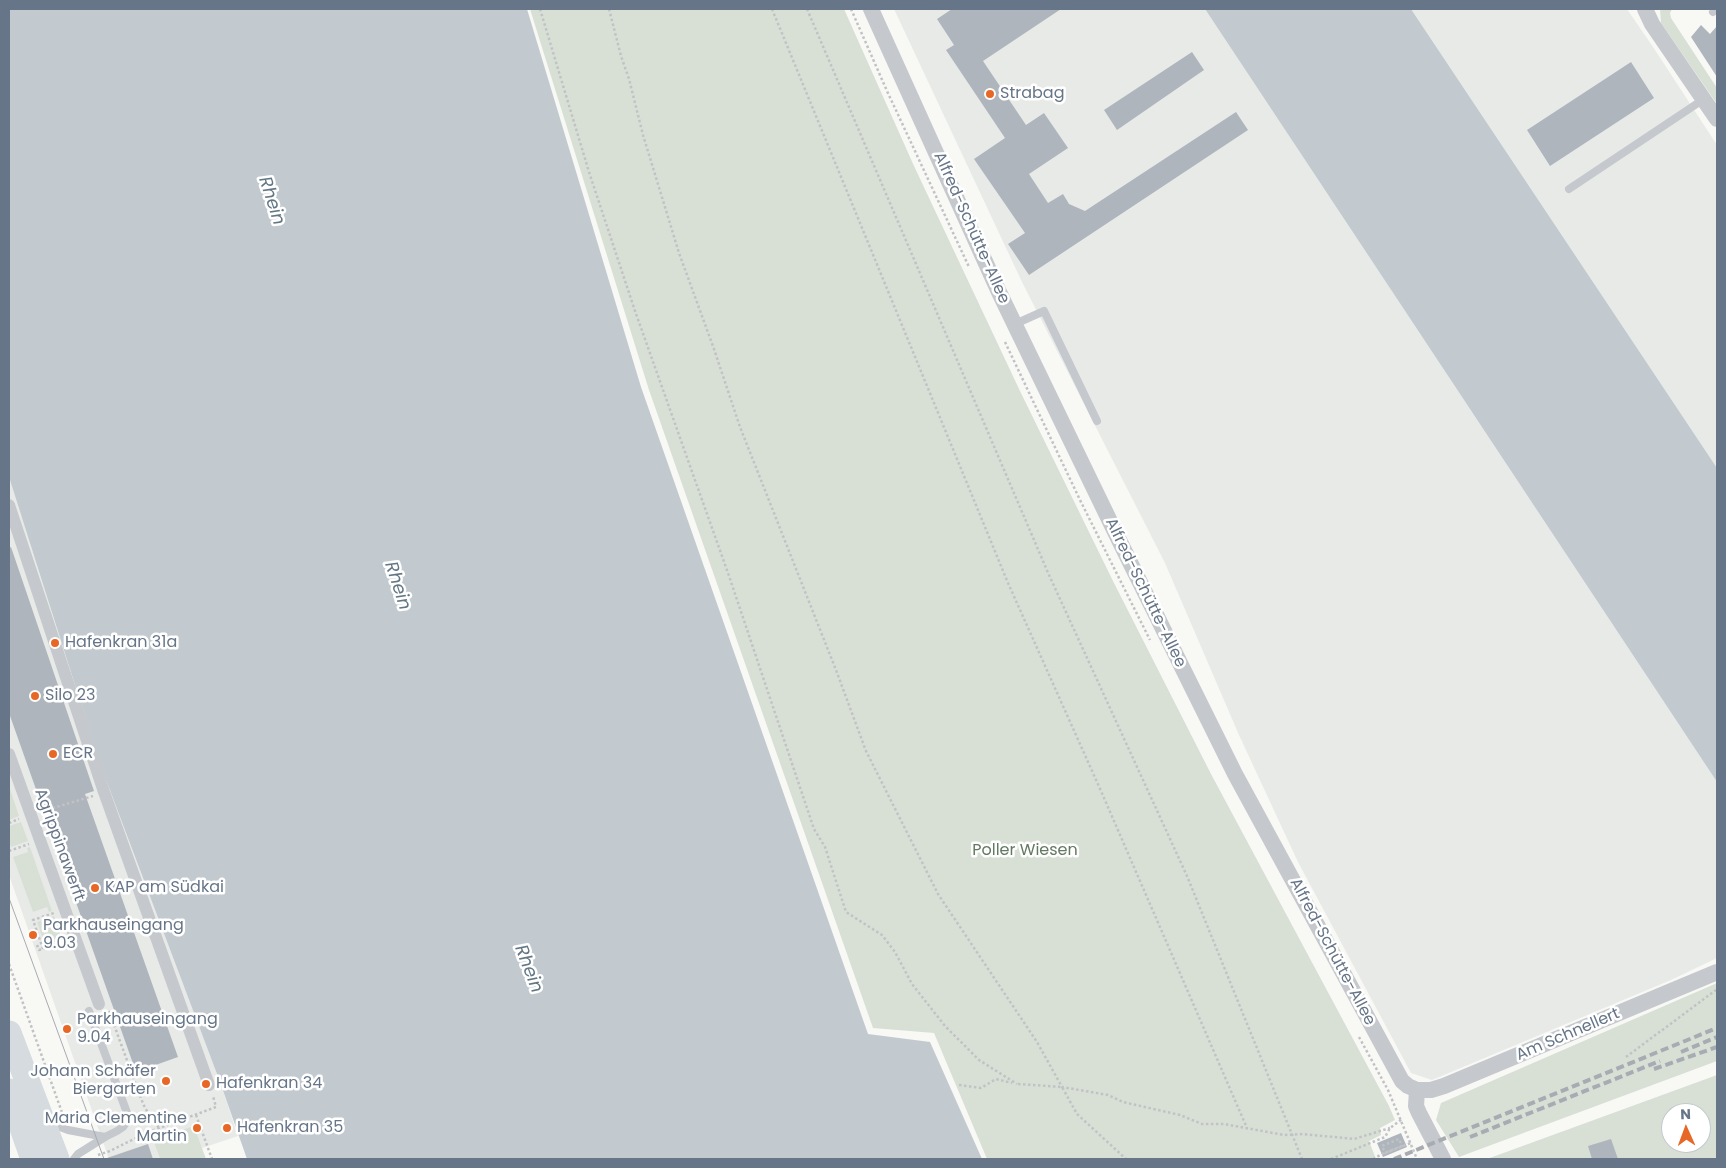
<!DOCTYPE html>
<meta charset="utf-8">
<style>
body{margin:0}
#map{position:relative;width:1726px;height:1168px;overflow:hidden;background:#f8f8f5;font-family:Poppins,sans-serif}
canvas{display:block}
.frame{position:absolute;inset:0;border:10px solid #667587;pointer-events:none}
.north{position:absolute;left:1661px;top:1103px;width:50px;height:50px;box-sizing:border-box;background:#fff;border:1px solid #c2c8cf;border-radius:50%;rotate:358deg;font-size:14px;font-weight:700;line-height:20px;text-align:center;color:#667587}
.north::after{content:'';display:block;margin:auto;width:18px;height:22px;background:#e76826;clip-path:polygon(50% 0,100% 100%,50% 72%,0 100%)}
</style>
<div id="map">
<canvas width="1726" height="1168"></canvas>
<div class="frame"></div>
<div class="north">N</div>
</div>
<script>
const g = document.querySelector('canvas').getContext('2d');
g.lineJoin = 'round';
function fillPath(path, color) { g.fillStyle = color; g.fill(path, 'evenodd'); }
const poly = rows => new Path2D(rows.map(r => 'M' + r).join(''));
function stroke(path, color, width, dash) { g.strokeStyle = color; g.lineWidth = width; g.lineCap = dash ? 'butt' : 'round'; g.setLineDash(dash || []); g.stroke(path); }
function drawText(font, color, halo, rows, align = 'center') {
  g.font = font + ' Poppins,sans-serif'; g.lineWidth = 5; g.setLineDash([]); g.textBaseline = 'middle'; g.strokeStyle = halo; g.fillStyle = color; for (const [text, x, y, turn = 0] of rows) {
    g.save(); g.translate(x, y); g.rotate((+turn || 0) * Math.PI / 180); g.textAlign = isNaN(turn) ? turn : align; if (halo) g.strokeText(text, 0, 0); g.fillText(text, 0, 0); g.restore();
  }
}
const built = poly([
 [894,9,1205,9,1717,782,1717,958,1671,980,1432,1080,1411,1073,1298,862,1239,735,1165,563,1022,282],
 [1411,9,1627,9,1655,50,1717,145,1717,468],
 [9,477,100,764,220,1082,238,1136,202,1148,194,1127,153,1140,160,1159,109,1159,9,875]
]);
const green = poly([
 [530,9,844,9,914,166,1020,391,1113,581,1211,774,1389,1106,1395,1120,1380,1128,1381,1135,1369,1141,1376,1159,987,1159,934,1033,873,1028,649,390],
 [1660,9,1672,9,1670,13,1671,18,1717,88,1717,104,1661,23],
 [9,786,19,816,9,820],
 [21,822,28,841,11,847,9,841,9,826],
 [30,847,52,911,49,912,47,907,33,912,13,857,28,852,27,848],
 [54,916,62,940,45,945,37,922],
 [1717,983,1717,1061,1459,1157,1436,1120,1441,1103],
 [1717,1075,1717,1159,1487,1159],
 [1671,1113,1701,1113,1701,1143,1671,1143],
 [194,1126,206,1159,160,1159,153,1140]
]);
const water = poly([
 [9,9,527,9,641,387,868,1034,930,1042,982,1159,247,1159,220,1082,100,764,9,477],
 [1205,9,1411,9,1717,468,1717,782]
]);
const building = poly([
 [952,9,1061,9,983,61,1026,125,1044,113,1068,148,1029,174,1048,203,1063,194,1069,204,1085,211,1236,112,1248,130,1029,275,1008,244,1025,233,974,159,1005,138,946,50,954,45,937,19],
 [1701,25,1710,34,1717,26,1717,77,1691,37],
 [1192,52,1204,70,1117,130,1104,110],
 [1631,62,1654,98,1550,166,1527,130],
 [11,547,94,791,85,794,178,1057,136,1072,9,713,9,548],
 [1401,1133,1407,1147,1383,1157,1377,1143],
 [1611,1139,1618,1159,1592,1159,1588,1146],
 [148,1144,153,1159,108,1159,107,1158]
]);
const path = poly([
 [540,9,589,172,635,311,728,573,814,829,825,847,846,912,882,935,895,952,912,984,945,1026,979,1060,1017,1084],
 [609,9,621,56,629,79,643,135,679,253,714,349,740,427,836,670,866,751,938,894,1037,1042,1062,1087,1108,1095,1123,1102,1180,1115,1202,1124,1224,1124,1284,1135,1303,1134,1354,1139,1390,1128],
 [772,9,1008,583,1101,791,1247,1128],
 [807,9,1049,575,1187,876,1302,1159],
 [851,9,887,91,969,267],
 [1005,342,1080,500,1150,640],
 [43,811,93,796],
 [9,823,19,819],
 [9,851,29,844],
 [37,945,39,950,62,942],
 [43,949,33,920,54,913],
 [9,964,64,1118],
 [109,1011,140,1096,145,1108,159,1128,164,1140],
 [1359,1037,1388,1090,1417,1159],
 [1626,1057,1716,990,1716,989],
 [1018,1084,1062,1087,1077,1114,1126,1159],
 [959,1085,981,1088,996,1079,1012,1083],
 [196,1115,212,1159],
 [98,1155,110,1151,146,1133,216,1107,213,1096],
 [1331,1159,1385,1137,1390,1128,1402,1119],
 [1373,1159,1382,1154,1402,1146,1399,1139,1382,1146,1385,1153,1411,1143]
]);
const service = poly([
 [1713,12,1716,9],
 [1569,189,1704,99],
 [1015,324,1044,311,1097,421],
 [49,1123,68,1130,105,1137],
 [74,1159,78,1154,105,1137,117,1131,123,1127,129,1118,89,1011]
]);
const pedestrian = poly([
 [9,505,104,792,209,1085],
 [9,754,99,1004]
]);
const minor = poly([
 [871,9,998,290,1119,540,1235,774,1402,1081,1408,1086,1417,1090,1431,1090,1444,1086,1717,972],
 [1645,9,1652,24,1717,119],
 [1417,1090,1416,1106,1419,1113,1443,1159]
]);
const primary = poly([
 [9,1033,57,1159],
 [9,1091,33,1159]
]);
const tram = poly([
 [9,898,104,1159]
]);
const rail = poly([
 [1681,1052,1717,1037],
 [1654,1069,1717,1047],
 [1470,1137,1660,1061],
 [1394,1159,1717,1028]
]);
const markers = [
 [990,94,5,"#e76826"],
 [55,643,5,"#e76826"],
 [35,696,5,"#e76826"],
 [53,754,5,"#e76826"],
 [95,888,5,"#e76826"],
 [33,935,5,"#e76826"],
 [67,1029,5,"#e76826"],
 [166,1081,5,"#e76826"],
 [206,1084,5,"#e76826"],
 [197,1128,5,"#e76826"],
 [227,1128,5,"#e76826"]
];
const poiNames = [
 ["Strabag",1000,94],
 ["Hafenkran 31a",65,643],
 ["Silo 23",45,696],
 ["ECR",63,754],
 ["KAP am Südkai",105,888],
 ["Parkhauseingang",43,926],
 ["9.03",43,944],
 ["Parkhauseingang",77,1020],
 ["9.04",77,1038],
 ["Johann Schäfer",156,1072,"right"],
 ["Biergarten",156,1090,"right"],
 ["Hafenkran 34",216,1084],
 ["Maria Clementine",187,1119,"right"],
 ["Martin",187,1137,"right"],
 ["Hafenkran 35",237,1128]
];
const streetNames = [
 ["Alfred-Schütte-Allee",971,228,66],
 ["Alfred-Schütte-Allee",1145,593,64],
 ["Agrippinawerft",59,845,70],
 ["Alfred-Schütte-Allee",1332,952,62],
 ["Am Schnellert",1568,1035,-23]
];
const parkNames = [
 ["Poller Wiesen",1025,851]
];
const waterNames = [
 ["Rhein",271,201,72],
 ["Rhein",397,586,72],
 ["Rhein",528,969,69]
];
fillPath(built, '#e8eae8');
fillPath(green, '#d8e0d6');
fillPath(water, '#c2cad0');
fillPath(building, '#aeb5bc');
stroke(path, '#c1c2c5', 2.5, [2.5, 2.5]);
stroke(service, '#c5c8cc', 8);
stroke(pedestrian, '#c5c8cc', 12);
stroke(minor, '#c5c8cc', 16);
stroke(primary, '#d6dbdf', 25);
stroke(tram, '#a7acb3', 1);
stroke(rail, '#a7acb3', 4, [8, 4]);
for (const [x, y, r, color] of markers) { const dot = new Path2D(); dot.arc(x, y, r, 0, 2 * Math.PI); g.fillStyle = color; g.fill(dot); stroke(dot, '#fff', 2); }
drawText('16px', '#667587', '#fff', poiNames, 'left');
drawText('16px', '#667587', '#fff', streetNames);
drawText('16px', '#637961', '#fff', parkNames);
drawText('italic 18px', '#627683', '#fff', waterNames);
</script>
